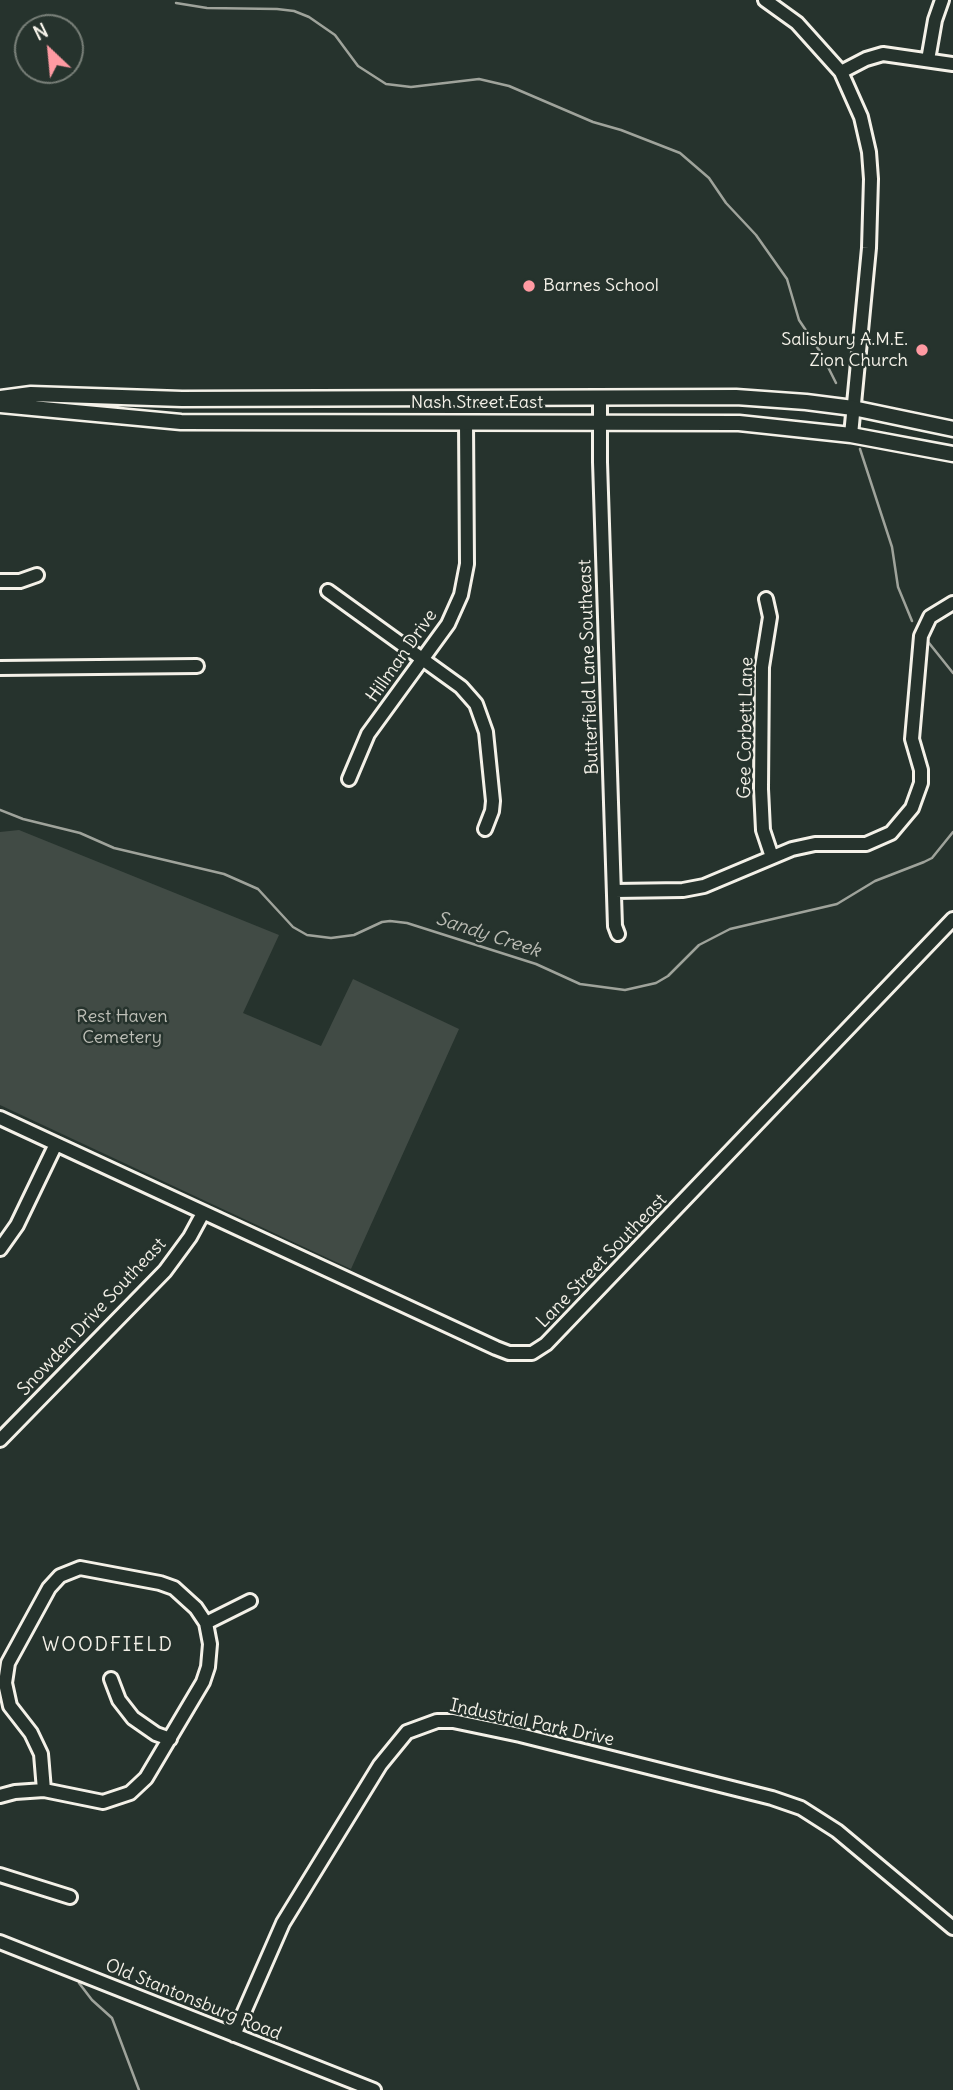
<!DOCTYPE html>
<style>
body{margin:0}
#map{position:relative;width:953px;height:2090px;overflow:hidden;background:#26332d;font-family:Delius,sans-serif}
canvas{display:block}
.north{position:absolute;left:14px;top:14px;width:70px;height:70px;box-sizing:border-box;background:#26332d;border:2px solid #787f78;border-radius:50%;rotate:334deg;font-size:19px;font-weight:700;line-height:28px;text-align:center;color:#f4f1e8}
.north::after{content:'';display:block;margin:auto;width:24px;height:32px;background:#ff9aa2;clip-path:polygon(50% 0,100% 100%,50% 72%,0 100%)}
</style>
<div id="map">
<canvas width="953" height="2090"></canvas>
<div class="north">N</div>
</div>
<script>
const g = document.querySelector('canvas').getContext('2d');
g.lineJoin = 'round';
function fillPath(path, color) { g.fillStyle = color; g.fill(path, 'evenodd'); }
const poly = rows => new Path2D(rows.map(r => 'M' + r).join(''));
function stroke(path, color, width, dash) { g.strokeStyle = color; g.lineWidth = width; g.lineCap = dash ? 'butt' : 'round'; g.setLineDash(dash || []); g.stroke(path); }
function drawText(font, color, halo, rows, align = 'center') {
  g.font = font + ' Delius,sans-serif'; g.lineWidth = 5; g.setLineDash([]); g.textBaseline = 'middle'; g.strokeStyle = halo; g.fillStyle = color; for (const [text, x, y, turn = 0] of rows) {
    g.save(); g.translate(x, y); g.rotate((+turn || 0) * Math.PI / 180); g.textAlign = isNaN(turn) ? turn : align; if (halo) g.strokeText(text, 0, 0); g.fillText(text, 0, 0); g.restore();
  }
}
const green = poly([
 [19,830,279,935,243,1013,321,1046,353,979,459,1029,351,1269,0,1105,0,832]
]);
const stream = poly([
 [176,3,207,8,277,9,294,11,309,17,335,35,358,66,386,84,411,87,479,79,509,86,593,122,621,130,680,153,709,178,726,203,756,235,787,279,799,320,821,353,836,383],
 [860,449,892,547,898,587,912,621],
 [925,638,953,673],
 [0,810,23,819,80,833,114,848,224,874,258,889,293,927,307,935,331,938,354,935,382,922,390,921,407,923,536,964,580,984,625,990,656,983,668,976,699,945,730,929,837,904,875,881,924,862,932,858,953,832],
 [79,1983,92,2000,112,2018,139,2090]
]);
const minor = poly([
 [765,0,797,23,841,72,861,117,869,152,871,179,869,248,851,435],
 [928,60,935,20,942,0],
 [841,72,866,59,883,54,953,64],
 [600,397,600,462,615,926,618,934],
 [0,581,20,581,37,575],
 [328,591,461,687,476,704,486,732,493,801,492,811,485,829],
 [766,599,770,617,762,667,761,789,763,830,772,857],
 [0,668,197,666],
 [349,779,368,734,448,624,461,595,467,564,466,422],
 [615,891,683,890,704,886,792,849,815,844,866,844,891,833,912,808,921,783,921,770,912,739,921,636,930,617,953,603],
 [0,1118,496,1348,509,1353,532,1353,546,1344,953,919],
 [0,1249,17,1225,56,1144],
 [0,1440,165,1271,190,1237,203,1213],
 [206,1623,250,1601],
 [111,1679,119,1700,133,1718,156,1734,170,1739],
 [0,1796,15,1792,44,1790,103,1802,130,1793,146,1778,203,1682,208,1667,210,1644,206,1623,196,1608,174,1588,160,1583,80,1568,60,1576,49,1588,8,1663,5,1683,10,1706,31,1733,41,1754,44,1790],
 [0,1875,70,1897],
 [0,1942,374,2090],
 [234,2035,283,1923,380,1765,407,1732,437,1721,453,1721,520,1735,772,1798,801,1808,837,1831,953,1928]
]);
const major = poly([
 [0,398,31,394,182,399,736,397,806,402,853,408,953,429],
 [0,405,181,422,739,423,851,435,953,454]
]);
const markers = [
 [529,286,7,"#ff9aa2"],
 [922,350,7,"#ff9aa2"]
];
const poiNames = [
 ["Barnes School",543,286],
 ["Salisbury A.M.E.",908,340,"right"],
 ["Zion Church",908,361,"right"]
];
const streetNames = [
 ["Nash Street East",477,403],
 ["Hillman Drive",402,656,-55],
 ["Butterfield Lane Southeast",589,667,-92],
 ["Gee Corbett Lane",746,728,-89],
 ["Lane Street Southeast",602,1261,-46],
 ["Snowden Drive Southeast",92,1317,-47],
 ["Industrial Park Drive",532,1723,12],
 ["Old Stantonsburg Road",193,2000,22]
];
const parkNames = [
 ["Rest Haven",122,1017],
 ["Cemetery",122,1038]
];
const waterNames = [
 ["Sandy Creek",488,935,18]
];
const neighbourhoodNames = [
 ["WOODFIELD",108,1646]
];
fillPath(green, '#414b45');
stroke(stream, '#9fa39b', 2.5);
stroke(minor, '#f4f1e8', 18);
stroke(major, '#f4f1e8', 19);
stroke(minor, '#26332d', 12);
stroke(major, '#26332d', 14);
for (const [x, y, r, color] of markers) { const dot = new Path2D(); dot.arc(x, y, r, 0, 2 * Math.PI); g.fillStyle = color; g.fill(dot); stroke(dot, '#26332d', 2.5); }
drawText('18px', '#f4f1e8', '#26332d', poiNames, 'left');
drawText('18px', '#f4f1e8', '#26332d', streetNames);
drawText('18px', '#bebfb7', '#26332d', parkNames);
drawText('italic 19px', '#bcbdb5', '#26332d', waterNames);
g.letterSpacing = '2px';
drawText('19px', '#f4f1e8', '#26332d', neighbourhoodNames);
g.letterSpacing = '0px';
</script>
